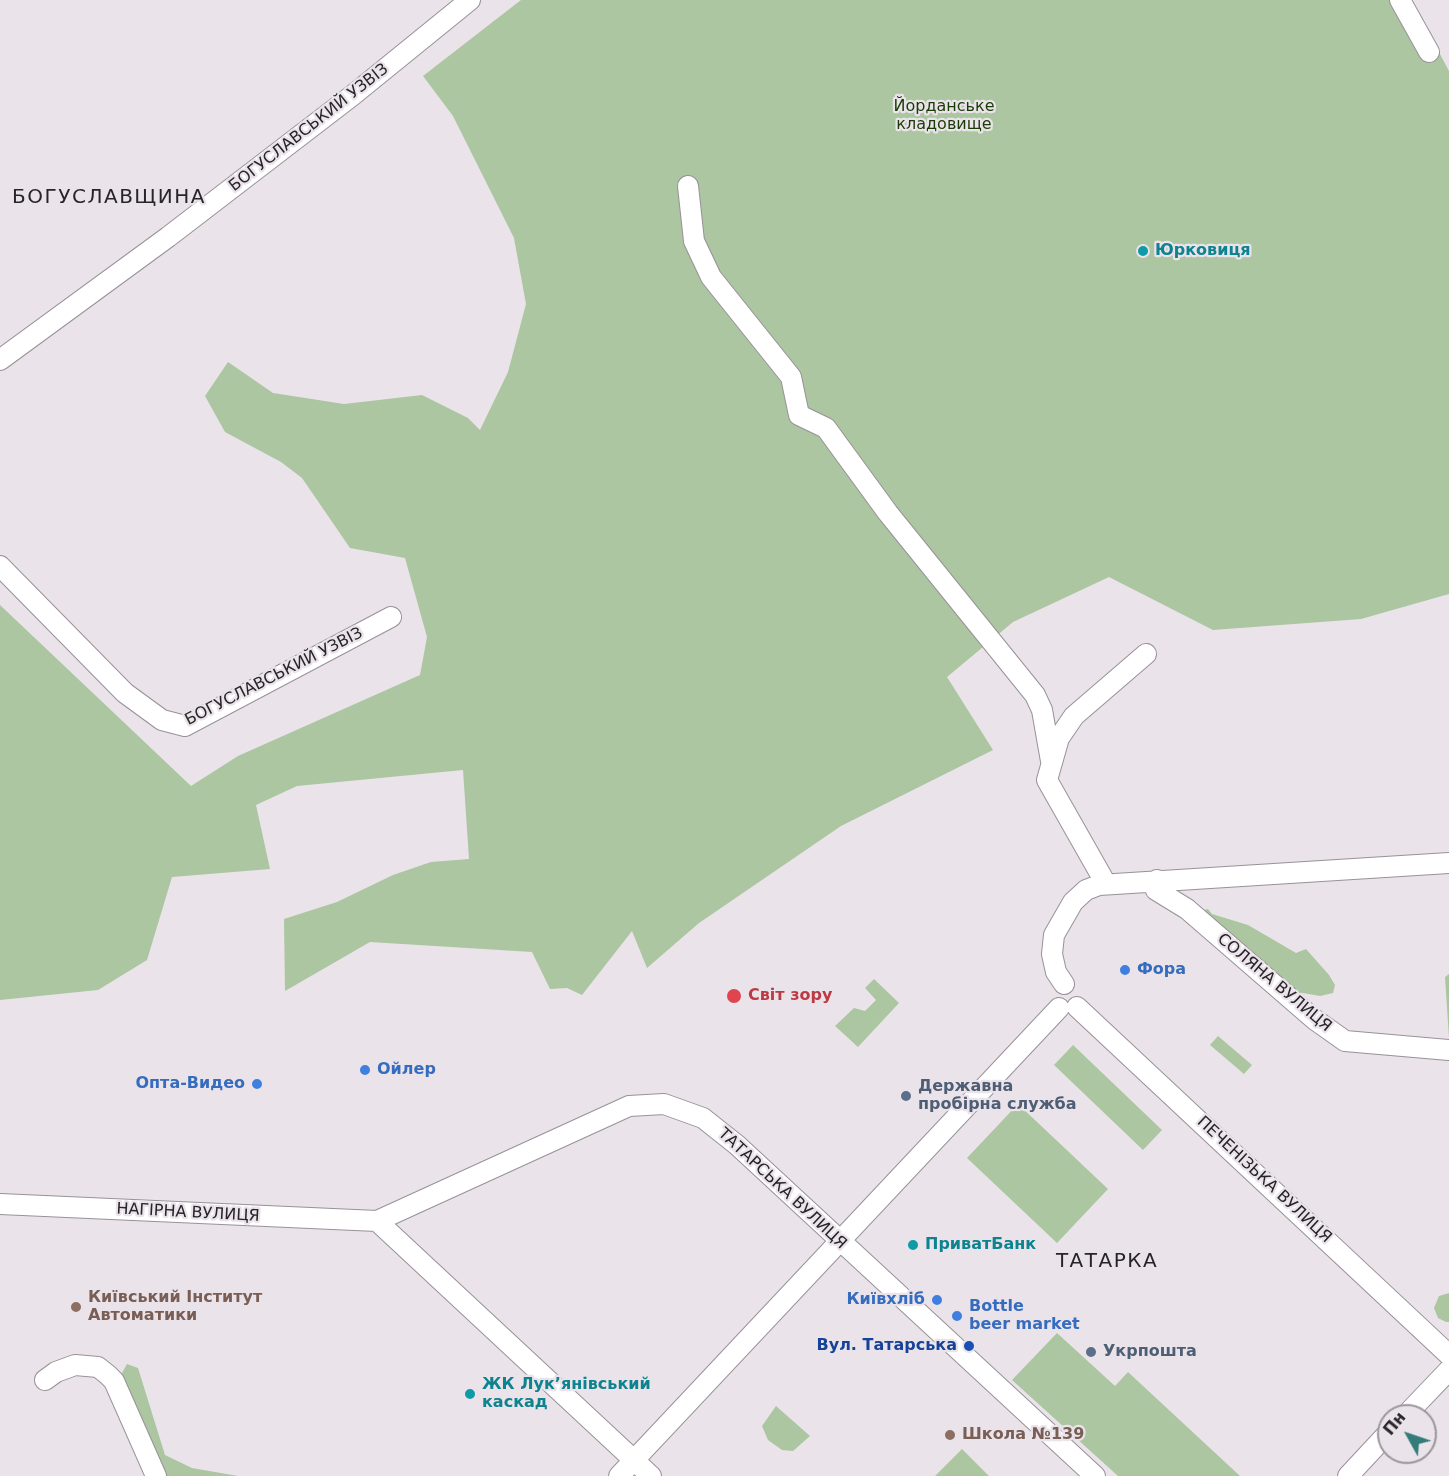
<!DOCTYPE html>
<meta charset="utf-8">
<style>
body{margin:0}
#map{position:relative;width:1449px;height:1476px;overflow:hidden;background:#eae3ea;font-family:"DejaVu Sans",sans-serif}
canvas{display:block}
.north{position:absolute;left:1377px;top:1404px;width:60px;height:60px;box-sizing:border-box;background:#eae3ea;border:2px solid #9c979c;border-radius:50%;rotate:310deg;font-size:16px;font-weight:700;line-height:24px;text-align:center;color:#272527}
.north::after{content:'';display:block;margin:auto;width:21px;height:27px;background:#337c7a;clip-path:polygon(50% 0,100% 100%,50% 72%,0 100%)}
</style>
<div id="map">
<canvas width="1449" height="1476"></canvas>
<div class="north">Пн</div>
</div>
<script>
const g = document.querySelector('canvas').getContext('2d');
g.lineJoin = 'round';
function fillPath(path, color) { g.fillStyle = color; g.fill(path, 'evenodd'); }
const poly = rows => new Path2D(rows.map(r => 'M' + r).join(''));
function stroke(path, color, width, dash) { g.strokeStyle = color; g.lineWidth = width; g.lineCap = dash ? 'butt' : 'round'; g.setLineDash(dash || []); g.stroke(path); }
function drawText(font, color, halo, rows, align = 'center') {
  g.font = font + ' "DejaVu Sans",sans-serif'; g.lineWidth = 4.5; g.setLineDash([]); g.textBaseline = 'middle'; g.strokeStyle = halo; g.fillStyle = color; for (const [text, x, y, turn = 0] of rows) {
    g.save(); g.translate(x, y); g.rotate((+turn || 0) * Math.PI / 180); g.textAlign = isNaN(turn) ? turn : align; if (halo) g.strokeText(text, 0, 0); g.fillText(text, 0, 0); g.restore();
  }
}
const green = poly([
 [521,0,1411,0,1449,71,1449,594,1361,619,1213,630,1109,577,1013,622,947,677,993,750,841,826,699,923,647,968,632,931,582,995,567,988,550,989,532,952,370,942,285,991,284,919,337,902,393,875,431,862,469,859,463,770,297,786,256,805,270,869,172,877,147,960,98,990,0,1000,0,605,191,786,238,756,420,675,427,637,405,558,350,548,302,478,281,462,225,432,205,396,228,362,273,393,344,404,422,395,468,418,480,430,508,372,526,304,514,238,453,116,423,76],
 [1208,909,1212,914,1248,925,1296,953,1306,949,1329,975,1335,985,1333,993,1320,996,1297,992,1199,911],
 [1449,974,1449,1038,1445,977],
 [874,979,899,1003,858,1047,835,1026,854,1008,865,1011,876,1000,865,988],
 [1218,1036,1252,1065,1244,1074,1210,1045],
 [1073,1045,1162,1130,1143,1150,1054,1065],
 [1018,1104,1108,1189,1057,1243,967,1158],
 [1449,1293,1449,1322,1446,1322,1438,1318,1434,1308,1439,1296],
 [1057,1333,1115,1386,1128,1372,1240,1476,1118,1476,1012,1380],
 [127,1364,138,1368,165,1455,192,1468,238,1476,167,1476,159,1466,133,1405,122,1373],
 [776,1406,810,1436,793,1451,782,1450,768,1440,762,1426],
 [962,1449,989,1476,935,1476]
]);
const minor = poly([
 [1400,0,1429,52],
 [688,186,694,241,711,277,791,377,799,415,826,428,888,513,1035,695,1042,710,1051,761],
 [0,360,168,237,353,95,470,0],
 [0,566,125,693,162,720,185,726,391,617],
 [1157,880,1156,890,1187,909,1314,1019,1345,1041,1449,1050],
 [1106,884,1047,780,1059,738,1074,716,1146,654],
 [1064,984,1056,972,1052,954,1054,935,1073,902,1086,890,1099,885,1449,863],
 [1077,1007,1449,1355],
 [0,1204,377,1221,629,1106,664,1104,703,1118,737,1145,1095,1476],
 [377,1221,651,1476],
 [45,1380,56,1372,75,1365,98,1367,108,1375,114,1381,156,1476],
 [1405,1416,1449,1370],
 [619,1476,1059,1008],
 [1348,1476,1389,1432]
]);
const markers = [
 [1143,251,6,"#0f9aa8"],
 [1125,970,6,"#3f7fe0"],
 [734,996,8,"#e0444e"],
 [365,1070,6,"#3f7fe0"],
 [257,1084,6,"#3f7fe0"],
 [906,1096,6,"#5c6f8a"],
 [913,1245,6,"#0f9aa8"],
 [937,1300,6,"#3f7fe0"],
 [76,1307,6,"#8d6e63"],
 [957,1316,6,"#3f7fe0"],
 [969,1346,6,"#1a4fb4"],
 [1091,1352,6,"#5c6f8a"],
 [470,1394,6,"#0f9aa8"],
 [950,1435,6,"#8d6e63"]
];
const parkNames = [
 ["Йорданське",944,107],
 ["кладовище",944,125]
];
const streetNames = [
 ["БОГУСЛАВСЬКИЙ УЗВІЗ",309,128,-38],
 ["БОГУСЛАВСЬКИЙ УЗВІЗ",274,677,-27],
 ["СОЛЯНА ВУЛИЦЯ",1274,983,40],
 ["ПЕЧЕНІЗЬКА ВУЛИЦЯ",1264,1180,43],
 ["ТАТАРСЬКА ВУЛИЦЯ",782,1189,43],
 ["НАГІРНА ВУЛИЦЯ",188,1213,3]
];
const cultureNames = [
 ["Юрковиця",1155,251],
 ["ПриватБанк",925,1245],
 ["ЖК Лук’янівський",482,1385],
 ["каскад",482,1403]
];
const shopNames = [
 ["Фора",1137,970],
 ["Ойлер",377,1070],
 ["Опта-Видео",245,1084,"right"],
 ["Київхліб",925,1300,"right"],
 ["Bottle",969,1307],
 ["beer market",969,1325]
];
const healthNames = [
 ["Світ зору",748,996]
];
const serviceNames = [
 ["Державна",918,1087],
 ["пробірна служба",918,1105],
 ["Укрпошта",1103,1352]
];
const educationNames = [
 ["Київський Інститут",88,1298],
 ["Автоматики",88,1316],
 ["Школа №139",962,1435]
];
const transitNames = [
 ["Вул. Татарська",957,1346]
];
const quarterNames = [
 ["БОГУСЛАВЩИНА",109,198],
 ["ТАТАРКА",1107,1262]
];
fillPath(green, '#abc6a0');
stroke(minor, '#989298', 22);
stroke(minor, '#fff', 20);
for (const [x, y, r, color] of markers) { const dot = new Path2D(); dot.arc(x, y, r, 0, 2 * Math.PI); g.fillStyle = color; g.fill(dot); stroke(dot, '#eae3ea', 2); }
drawText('16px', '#183c03', '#eae3ea', parkNames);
drawText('16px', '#272527', '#eae3ea', streetNames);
drawText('bold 16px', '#0d838f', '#eae3ea', cultureNames, 'left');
drawText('bold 16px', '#366cbe', '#eae3ea', shopNames, 'left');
drawText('bold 16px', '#be3a42', '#eae3ea', healthNames, 'left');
drawText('bold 16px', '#4e5e75', '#eae3ea', serviceNames, 'left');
drawText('bold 16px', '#785e54', '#eae3ea', educationNames, 'left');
drawText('bold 16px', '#164399', '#eae3ea', transitNames, 'right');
g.letterSpacing = '1.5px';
drawText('20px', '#272527', '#eae3ea', quarterNames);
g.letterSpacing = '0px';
</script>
